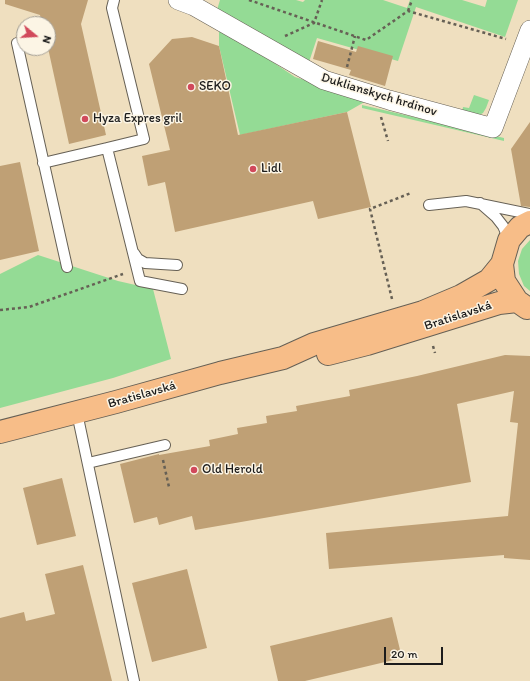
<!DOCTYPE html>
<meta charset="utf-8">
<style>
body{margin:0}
#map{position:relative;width:530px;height:681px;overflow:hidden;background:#efdfbf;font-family:Itim,sans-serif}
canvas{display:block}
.north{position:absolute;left:16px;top:16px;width:40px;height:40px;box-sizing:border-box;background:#fcf5e5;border:1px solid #a29e95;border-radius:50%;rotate:108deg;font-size:11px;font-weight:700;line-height:16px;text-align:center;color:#1c1c1c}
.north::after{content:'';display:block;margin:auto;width:14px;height:18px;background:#d1495b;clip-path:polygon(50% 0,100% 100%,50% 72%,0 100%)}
.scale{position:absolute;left:384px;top:647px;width:59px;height:18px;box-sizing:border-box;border:2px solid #1c1c1c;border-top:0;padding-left:5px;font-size:12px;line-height:14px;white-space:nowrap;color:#1c1c1c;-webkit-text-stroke:3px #fcf5e5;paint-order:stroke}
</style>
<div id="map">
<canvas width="530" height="681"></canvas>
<div class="north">N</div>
<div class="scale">20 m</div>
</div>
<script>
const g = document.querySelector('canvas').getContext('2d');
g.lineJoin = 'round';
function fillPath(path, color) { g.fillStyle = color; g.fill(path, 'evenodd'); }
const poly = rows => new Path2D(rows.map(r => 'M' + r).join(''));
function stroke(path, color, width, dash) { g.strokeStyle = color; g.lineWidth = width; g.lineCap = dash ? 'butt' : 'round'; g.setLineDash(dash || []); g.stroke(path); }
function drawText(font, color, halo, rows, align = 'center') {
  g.font = font + ' Itim,sans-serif'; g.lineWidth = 3; g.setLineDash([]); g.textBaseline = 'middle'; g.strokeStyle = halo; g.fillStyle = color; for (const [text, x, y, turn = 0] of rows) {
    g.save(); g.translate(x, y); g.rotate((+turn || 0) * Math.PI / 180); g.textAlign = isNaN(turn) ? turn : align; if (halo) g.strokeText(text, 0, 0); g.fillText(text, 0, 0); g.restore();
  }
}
const green = poly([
 [220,0,296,0,303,2,305,0,383,0,407,8,410,0,462,0,485,7,487,0,518,0,505,37,416,7,398,61,317,38,309,62,217,10],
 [219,26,295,77,368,100,347,112,240,135,219,46],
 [474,95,489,100,486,108,483,113,477,116,462,113,463,107,469,108],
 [362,105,504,138,504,141,362,108],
 [530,240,530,291,524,286,519,274,518,261,522,249],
 [38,255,118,281,153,289,171,359,113,378,0,408,0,274]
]);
const building = poly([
 [5,0,88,0,81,24,106,135,69,144,48,48,48,24,42,24,40,15,5,4],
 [192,37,219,46,238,135,347,112,371,207,318,219,313,201,175,232,165,182,148,186,142,156,170,150,149,64,172,39],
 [318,41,356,52,358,46,393,56,385,86,349,75,351,70,313,59],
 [530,122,530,207,521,206,511,149],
 [20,162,39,251,0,260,0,166],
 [505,355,530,356,530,560,504,558,504,555,329,569,326,533,508,516,518,423,510,422,514,391,457,404,471,482,195,530,192,516,159,525,157,517,134,523,120,464,159,454,159,455,210,446,209,440,238,434,237,428,267,423,266,416,297,411,296,406,350,396,349,390,417,376],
 [62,478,76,536,37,545,23,488],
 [83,565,112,681,0,681,0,618,24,612,26,621,55,614,45,574],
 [187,569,207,648,152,662,132,583],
 [392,617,402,658,305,681,278,681,270,646]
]);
const path = poly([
 [249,0,366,40,408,11,506,39],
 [408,11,412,0],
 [285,36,314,23,322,0],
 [347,67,355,36],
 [381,117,388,141],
 [392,299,370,209,411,193],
 [0,310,29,307,123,274],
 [433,346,435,353],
 [163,460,169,487]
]);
const service = poly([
 [114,0,112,8,144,139,107,148,140,281,182,289],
 [17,43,67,267],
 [43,163,107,148],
 [480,203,496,217,503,226,509,240],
 [429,205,466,201,530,214],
 [134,253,138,259,145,263,177,265],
 [77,413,134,681],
 [88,463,165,445]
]);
const minor = poly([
 [178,0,194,6,324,80,389,100,493,128,530,30]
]);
const primary = poly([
 [527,308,517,301,504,281,502,264,509,240,520,227,530,222],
 [328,354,367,344,499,303,517,301],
 [0,432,116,402,220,373,283,358,314,344,423,312,461,296,489,280,502,264]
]);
const markers = [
 [191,87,4,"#d1495b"],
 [85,119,4,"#d1495b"],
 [253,169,4,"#d1495b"],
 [194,470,4,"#d1495b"]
];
const poiNames = [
 ["SEKO",199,87],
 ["Hyza Expres gril",93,119],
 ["Lidl",261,169],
 ["Old Herold",202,470]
];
const streetNames = [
 ["Duklianskych hrdinov",379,95,17],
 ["Bratislavská",458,316,-18],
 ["Bratislavská",142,395,-16]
];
fillPath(green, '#94db95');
fillPath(building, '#bfa075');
stroke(service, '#666055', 12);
stroke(minor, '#666055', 20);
stroke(primary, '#666055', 24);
stroke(path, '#666055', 2.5, [3, 3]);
stroke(service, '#fff', 10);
stroke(minor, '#fff', 19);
stroke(primary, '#f7bd88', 22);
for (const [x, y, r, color] of markers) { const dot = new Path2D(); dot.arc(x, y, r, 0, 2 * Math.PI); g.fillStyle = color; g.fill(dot); stroke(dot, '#fcf5e5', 1.5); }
drawText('13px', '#1c1c1c', '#fcf5e5', poiNames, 'left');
drawText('13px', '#1c1c1c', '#fcf5e5', streetNames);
</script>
